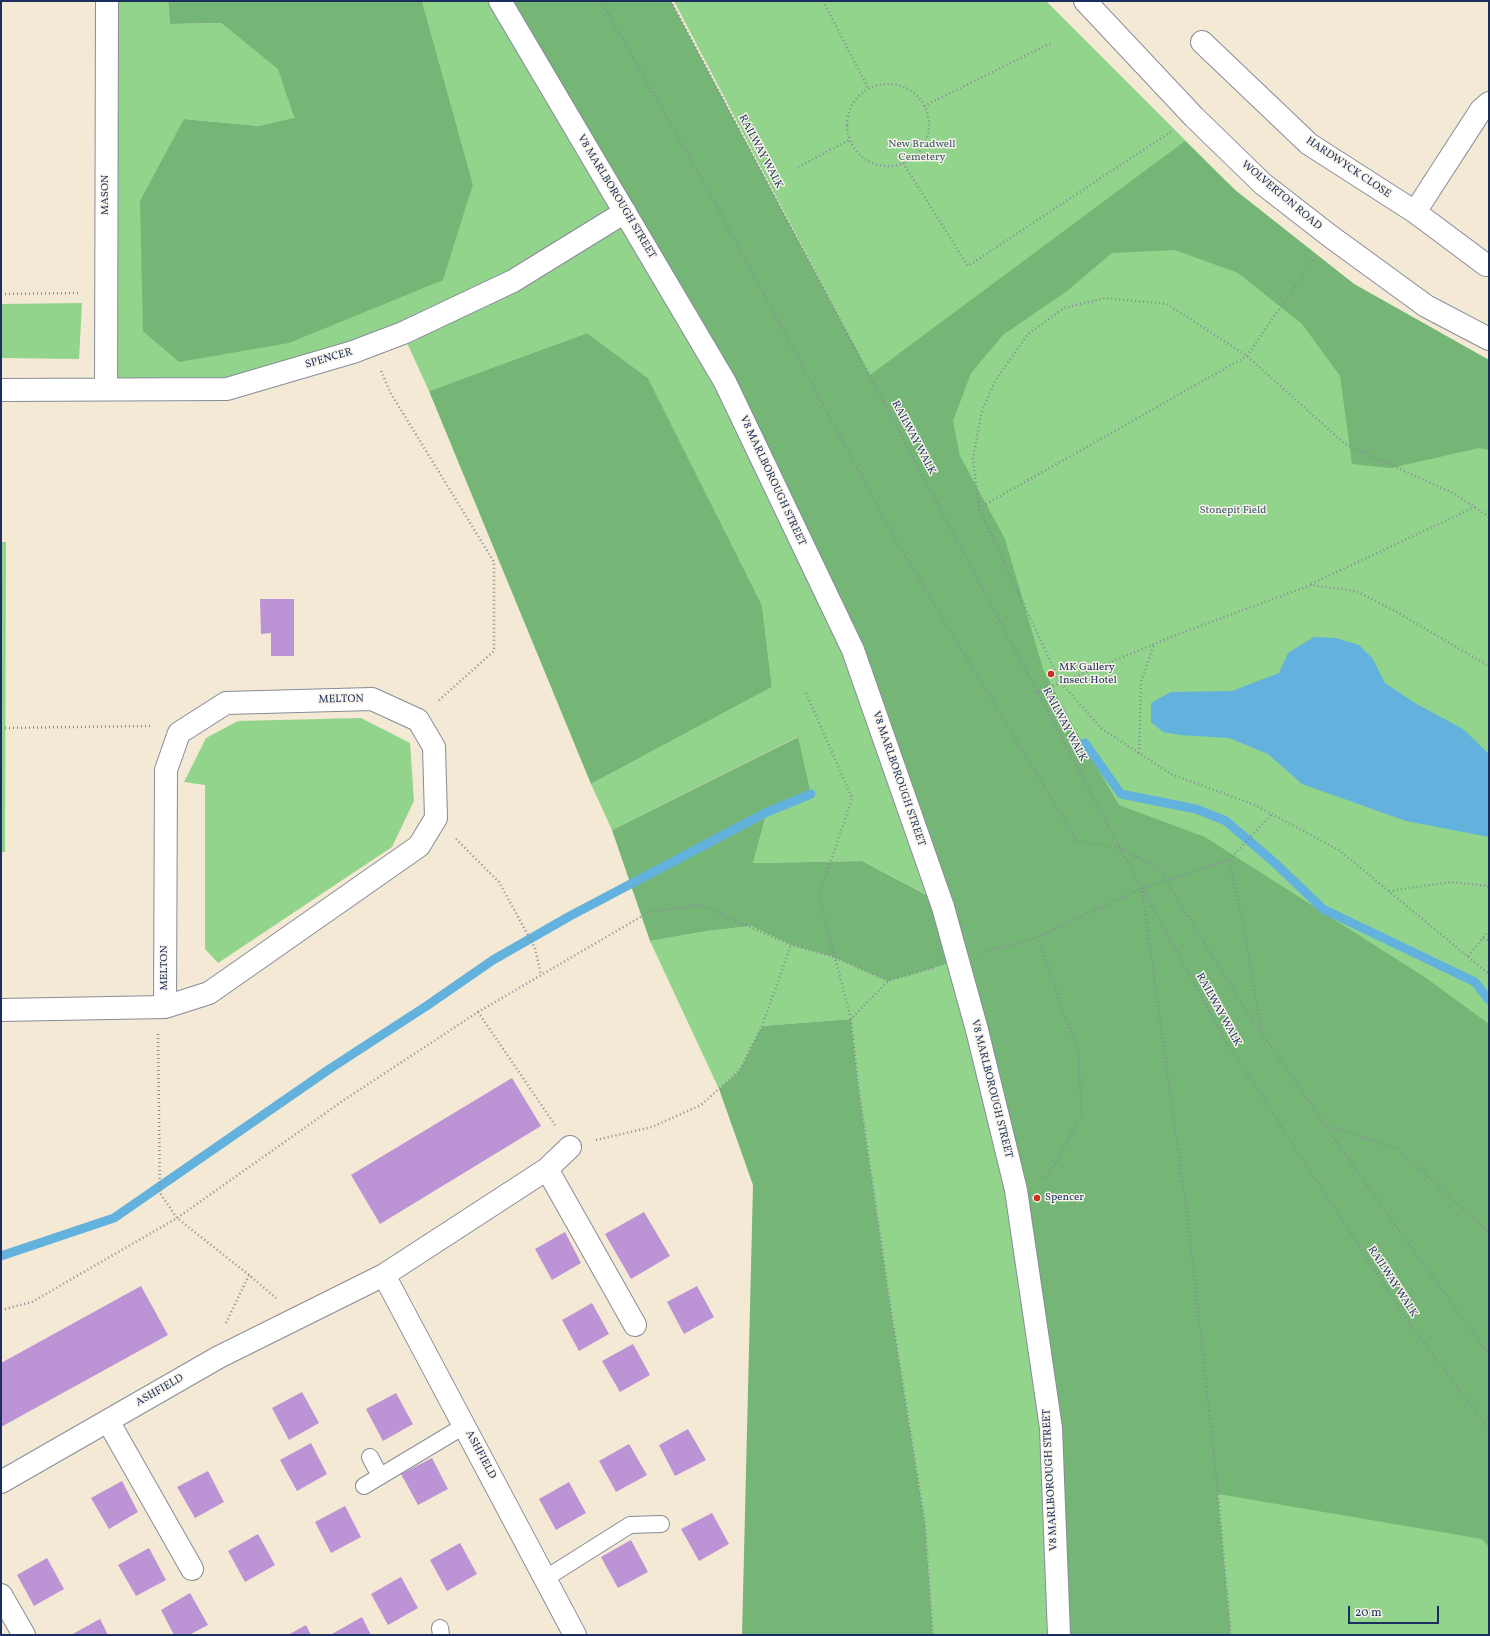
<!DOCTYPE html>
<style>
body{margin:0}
#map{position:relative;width:1490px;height:1636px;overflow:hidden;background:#f3e9d4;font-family:Vollkorn,serif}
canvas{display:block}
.frame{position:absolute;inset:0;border:2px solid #1b2f5e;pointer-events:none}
.scale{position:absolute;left:1348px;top:1606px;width:91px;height:18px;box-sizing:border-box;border:2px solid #1b2f5e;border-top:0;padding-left:5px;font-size:12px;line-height:14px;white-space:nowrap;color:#1b2f5e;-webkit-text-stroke:3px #f7f3e8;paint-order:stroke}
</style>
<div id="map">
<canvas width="1490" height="1636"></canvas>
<div class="frame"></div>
<div class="scale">20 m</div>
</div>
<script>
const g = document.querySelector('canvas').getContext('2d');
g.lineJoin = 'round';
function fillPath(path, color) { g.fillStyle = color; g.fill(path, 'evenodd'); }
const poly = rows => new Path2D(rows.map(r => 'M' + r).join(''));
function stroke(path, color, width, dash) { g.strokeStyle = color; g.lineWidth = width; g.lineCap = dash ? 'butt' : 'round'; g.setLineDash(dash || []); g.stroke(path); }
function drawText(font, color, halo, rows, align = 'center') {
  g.font = font + ' Vollkorn,serif'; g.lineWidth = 3; g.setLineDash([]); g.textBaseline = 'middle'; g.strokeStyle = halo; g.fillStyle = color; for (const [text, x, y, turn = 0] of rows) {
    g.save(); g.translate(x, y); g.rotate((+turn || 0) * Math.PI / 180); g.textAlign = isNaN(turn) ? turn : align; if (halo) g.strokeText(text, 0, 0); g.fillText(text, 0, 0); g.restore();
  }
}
const green = poly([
 [107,1,168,1,170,24,221,23,279,69,294,119,259,126,184,119,473,184,422,1,499,1,625,212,853,650,949,906,862,861,753,863,767,812,811,794,797,737,612,830,591,784,772,687,762,605,648,378,587,333,429,391,403,334,227,389,106,389],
 [674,1,1046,1,1235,190,1354,284,1489,360,1489,1635,1231,1635,1218,1494,870,376],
 [82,303,79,359,1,358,1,304],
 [1,542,6,542,5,852,1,852],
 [361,718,410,743,414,801,392,847,218,963,205,949,205,785,184,782,206,738,238,721],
 [751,926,791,945,834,957,928,969,964,959,1051,1428,1059,1635,933,1635,925,1524,889,1297,858,1083,851,1019,762,1026,739,1071,719,1089,650,941,708,931]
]);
const forest = poly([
 [168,1,422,1,473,184,443,280,289,343,179,362,143,331,140,201,184,119,259,126,294,118,278,69,221,23,170,24],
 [499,1,671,1,870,375,1185,141,1235,190,1354,284,1489,360,1489,450,1479,448,1391,468,1352,464,1340,376,1302,324,1238,273,1175,250,1112,253,1067,291,1003,335,971,373,953,421,960,456,1005,539,1043,669,1073,726,1119,805,1205,837,1426,978,1489,1024,1489,1547,1482,1539,1218,1494,1231,1635,1059,1635,1051,1428,964,959,888,981,834,957,791,945,751,926,708,931,650,941,612,830,798,737,811,794,767,812,753,863,862,861,948,906,853,650,725,382],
 [587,333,648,378,762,605,772,687,591,784,429,391],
 [851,1019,858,1083,889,1297,925,1524,933,1635,742,1635,753,1185,719,1089,739,1071,762,1026]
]);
const water = poly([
 [1314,637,1336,638,1359,645,1373,659,1385,683,1415,703,1463,729,1489,754,1489,837,1406,821,1302,784,1268,754,1229,738,1180,735,1163,732,1151,722,1151,703,1171,692,1232,691,1279,673,1288,653]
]);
const stream = poly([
 [1085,743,1121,794,1196,809,1226,821,1276,864,1323,909,1475,982,1489,1000],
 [1,1256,114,1218,331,1068,428,1005,493,960,570,916,767,812,811,794]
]);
const building = poly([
 [260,599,294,599,294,656,271,656,271,633,261,634],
 [512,1078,541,1126,380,1224,351,1175],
 [644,1212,670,1256,631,1279,605,1234],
 [565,1232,581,1263,552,1280,535,1249],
 [141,1286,168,1335,1,1427,1,1363],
 [697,1286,714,1317,684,1334,667,1302],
 [592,1303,609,1334,579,1351,562,1320],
 [633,1344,650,1375,620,1392,602,1361],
 [302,1392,319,1423,289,1440,272,1408],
 [396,1393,413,1424,383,1441,366,1409],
 [688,1429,706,1460,675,1476,659,1445],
 [311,1443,327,1474,297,1491,280,1460],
 [629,1444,647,1475,616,1492,599,1461],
 [432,1458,448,1489,418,1505,401,1474],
 [208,1471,224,1502,195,1518,177,1487],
 [122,1481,138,1512,109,1529,91,1498],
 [569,1482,586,1513,556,1530,539,1499],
 [345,1506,361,1537,331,1553,315,1522],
 [712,1513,729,1544,699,1561,681,1529],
 [258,1534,275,1565,245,1582,228,1551],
 [631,1540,648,1572,618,1588,601,1557],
 [460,1543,477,1574,447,1591,430,1560],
 [149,1548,166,1580,136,1596,118,1565],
 [47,1558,64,1589,34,1606,17,1575],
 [401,1577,418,1608,388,1625,371,1594],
 [190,1593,208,1625,189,1635,174,1635,161,1610],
 [362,1617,371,1635,332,1635,332,1634],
 [100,1619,108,1635,71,1635],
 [306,1625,311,1635,288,1635]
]);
const path = poly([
 [601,1,709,192,898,544,1077,841,1120,848,1158,868,1247,1012,1366,1184,1489,1355],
 [671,1,1120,848,1225,1040,1410,1324,1489,1429],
 [823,1,868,88],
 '847 125a41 41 0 1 1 82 0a41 41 0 1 1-82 0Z',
 [924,106,1051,43],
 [903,163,968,266,1172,131],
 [798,167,849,140],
 [1,294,79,293],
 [381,371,390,392,494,562,494,651,437,702],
 [979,508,1247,356,1315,257],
 [1489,517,1455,494,1345,444,1247,356,1167,304,1105,298,1064,308,1028,334,995,381,981,414,973,459,979,508,1060,682,1102,729,1171,774,1255,805,1339,850,1489,974],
 [1311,584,1475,507],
 [1038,692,1176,635,1311,585,1356,591,1395,611,1489,666],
 [806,693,852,798,819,897,851,1019],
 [1,728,152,726],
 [1139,753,1141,682,1154,644],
 [456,839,499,882,535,948,541,975],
 [1229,860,1243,924,1261,1031],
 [1488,886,1489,890],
 [1142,891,1188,1220,1218,1494,1231,1635],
 [1389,891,1451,882,1489,886],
 [1038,937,1079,1055,1081,1116,1050,1173,1041,1178],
 [1483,938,1489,941],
 [983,953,1038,937,1142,888,1229,860,1272,814],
 [1468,956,1489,931],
 [933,968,888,981,851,1019,858,1083,889,1297,925,1524,933,1635],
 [478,1012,555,1125],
 [158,1034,160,1193,177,1218,249,1275],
 [1326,1126,1398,1149,1489,1233],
 [596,1140,652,1127,701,1105,739,1071,762,1026,791,945],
 [1,1310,32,1302,177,1218,344,1100,478,1012,649,912,700,905,791,945,834,957,888,981],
 [226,1323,249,1275,276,1298]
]);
const service = poly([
 [370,1457,380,1476],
 [364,1486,464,1426],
 [546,1578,630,1525,661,1524],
 [440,1628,441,1635]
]);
const minor = poly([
 [1202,42,1309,144,1415,212,1486,265],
 [1415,212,1481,110,1489,103],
 [106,389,107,1],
 [1,390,227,389,353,352,403,333,513,281,625,212],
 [1,1010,165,1007,209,993,419,846,436,818,434,747,418,720,372,699,226,703,179,733,166,770,165,1007],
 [547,1169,635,1325],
 [384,1275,575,1635],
 [108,1421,192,1569],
 [1,1482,219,1357,384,1275,547,1169,570,1147],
 [1,1595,24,1635]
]);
const tertiary = poly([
 [500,1,725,382,853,650,943,907],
 [1085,1,1194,117,1263,184,1330,236,1426,306,1489,339],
 [977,1030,1016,1190,1051,1428,1059,1635]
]);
const tertiaryBridge = poly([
 [943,907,977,1030]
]);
const markers = [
 [1051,674,4,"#c8321e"],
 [1037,1198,4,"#c8321e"]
];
const parkNames = [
 ["New Bradwell",922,145],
 ["Cemetery",922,158],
 ["Stonepit Field",1233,511]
];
const streetNames = [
 ["RAILWAY WALK",760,152,62],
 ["HARDWYCK CLOSE",1348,168,34],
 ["MASON",106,195,-90],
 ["WOLVERTON ROAD",1281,196,40],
 ["V8 MARLBOROUGH STREET",616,197,59],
 ["SPENCER",329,359,-16],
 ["RAILWAY WALK",913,438,62],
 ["V8 MARLBOROUGH STREET",772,481,65],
 ["MELTON",341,700,-1],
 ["RAILWAY WALK",1064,725,62],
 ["V8 MARLBOROUGH STREET",898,779,71],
 ["MELTON",165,968,-90],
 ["RAILWAY WALK",1218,1010,61],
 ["V8 MARLBOROUGH STREET",991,1089,76],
 ["RAILWAY WALK",1392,1282,57],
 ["ASHFIELD",160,1391,-30],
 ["ASHFIELD",480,1455,62],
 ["V8 MARLBOROUGH STREET",1051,1480,-93]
];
const poiNames = [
 ["MK Gallery",1059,668],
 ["Insect Hotel",1059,681],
 ["Spencer",1045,1198]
];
fillPath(green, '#92d48b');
fillPath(forest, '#75b677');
fillPath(water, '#63b2dd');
stroke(stream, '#63b2dd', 9);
fillPath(building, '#bc94d5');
stroke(service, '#878c99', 18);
stroke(minor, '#878c99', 24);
stroke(tertiary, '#878c99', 24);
stroke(path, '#878c99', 2.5, [1, 3]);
stroke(service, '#fff', 16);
stroke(minor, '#fff', 22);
stroke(tertiary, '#fff', 22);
stroke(tertiaryBridge, '#878c99', 24, []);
stroke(tertiaryBridge, '#fff', 22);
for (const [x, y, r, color] of markers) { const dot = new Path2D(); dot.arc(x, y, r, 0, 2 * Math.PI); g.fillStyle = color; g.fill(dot); stroke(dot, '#f7f3e8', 1.5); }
drawText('11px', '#395869', '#f7f3e8', parkNames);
drawText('11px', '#1b2f5e', '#f7f3e8', streetNames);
drawText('11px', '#1b2f5e', '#f7f3e8', poiNames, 'left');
</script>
